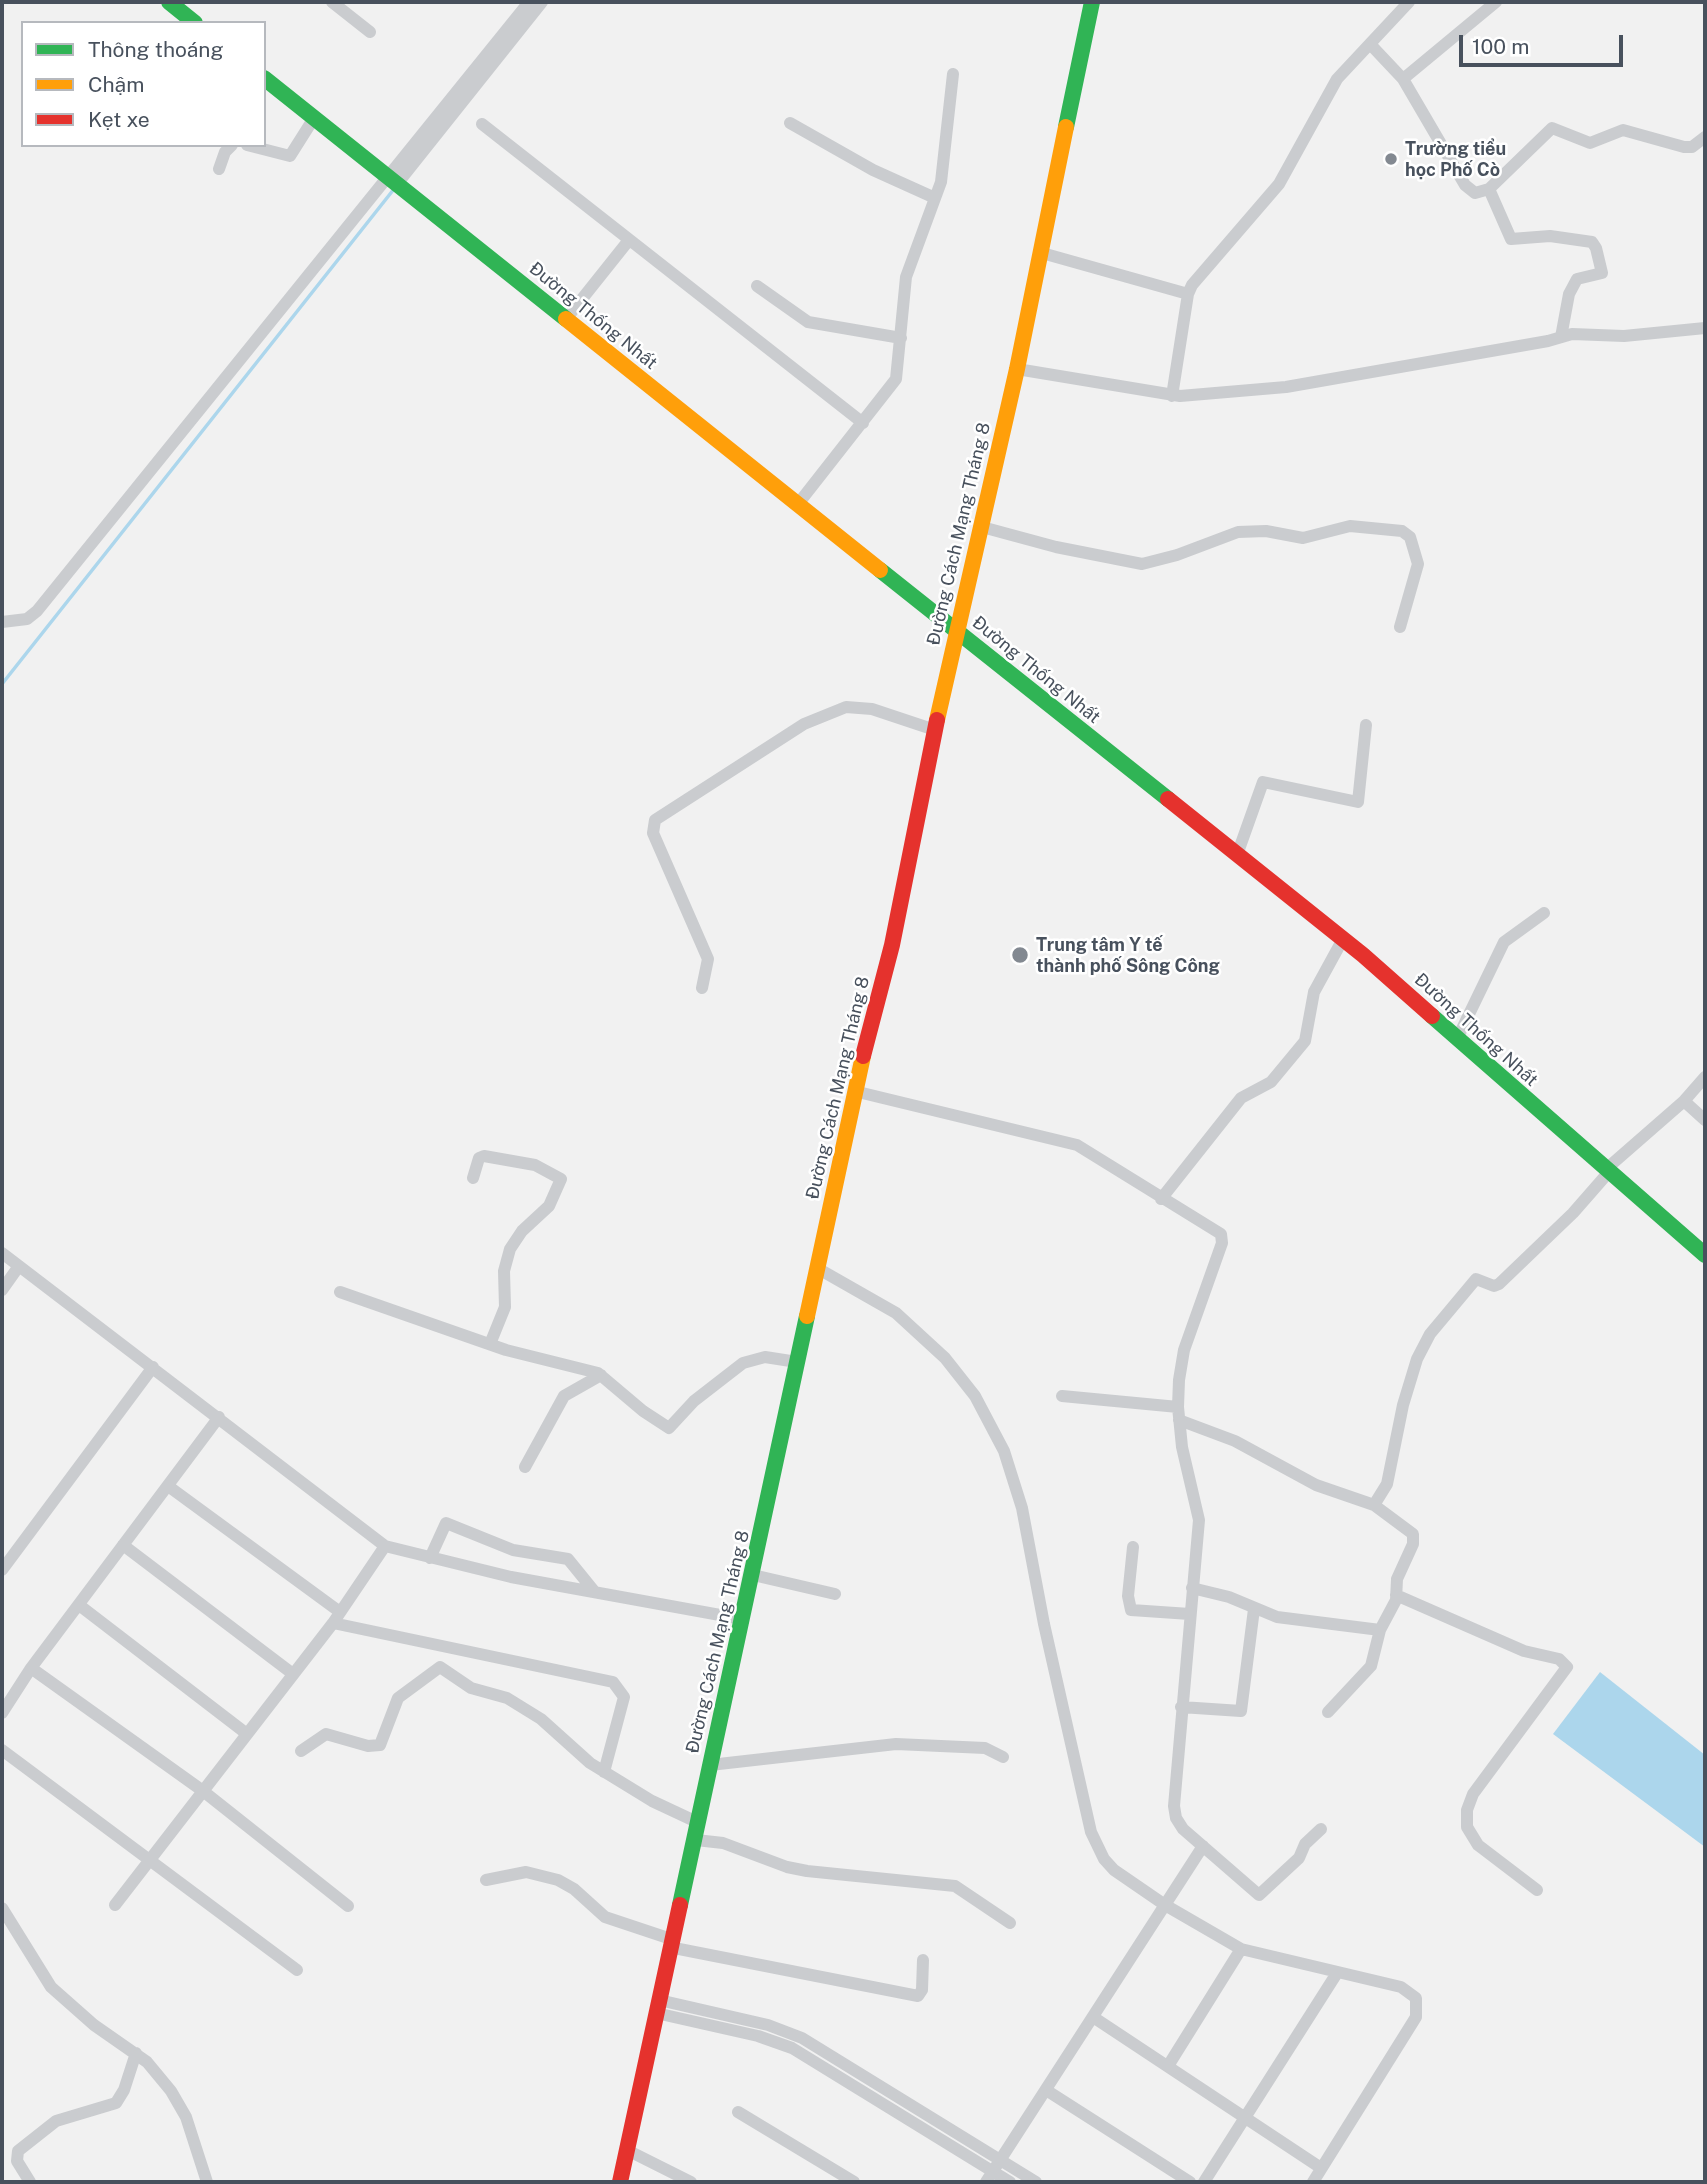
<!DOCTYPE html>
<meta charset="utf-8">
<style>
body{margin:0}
#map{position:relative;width:1707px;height:2184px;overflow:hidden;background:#f1f1f1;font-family:"Public Sans",sans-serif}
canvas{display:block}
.frame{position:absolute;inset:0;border:4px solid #48515d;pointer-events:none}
.legend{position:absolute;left:21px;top:21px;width:245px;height:126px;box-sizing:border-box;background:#fff;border:2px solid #b6b9be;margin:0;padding:9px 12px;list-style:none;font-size:21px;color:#48515d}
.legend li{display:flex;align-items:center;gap:14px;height:35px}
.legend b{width:35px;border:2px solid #b6b9be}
.scale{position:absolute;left:1459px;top:35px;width:164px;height:32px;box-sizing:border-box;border:4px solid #48515d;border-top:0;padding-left:9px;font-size:21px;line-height:24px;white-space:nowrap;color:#48515d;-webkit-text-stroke:5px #fff;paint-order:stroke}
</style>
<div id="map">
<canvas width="1707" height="2184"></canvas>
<div class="frame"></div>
<ul class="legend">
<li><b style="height:9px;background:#30b455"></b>Thông thoáng</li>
<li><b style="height:9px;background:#ff9f0a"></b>Chậm</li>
<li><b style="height:9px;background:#e5322d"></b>Kẹt xe</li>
</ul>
<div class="scale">100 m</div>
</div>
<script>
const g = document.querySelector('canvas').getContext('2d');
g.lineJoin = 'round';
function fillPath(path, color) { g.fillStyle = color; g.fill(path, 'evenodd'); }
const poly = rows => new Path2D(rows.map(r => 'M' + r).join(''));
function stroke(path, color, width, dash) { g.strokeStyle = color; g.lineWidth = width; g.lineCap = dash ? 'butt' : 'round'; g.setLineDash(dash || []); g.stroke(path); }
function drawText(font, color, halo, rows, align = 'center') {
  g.font = font + ' "Public Sans",sans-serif'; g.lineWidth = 5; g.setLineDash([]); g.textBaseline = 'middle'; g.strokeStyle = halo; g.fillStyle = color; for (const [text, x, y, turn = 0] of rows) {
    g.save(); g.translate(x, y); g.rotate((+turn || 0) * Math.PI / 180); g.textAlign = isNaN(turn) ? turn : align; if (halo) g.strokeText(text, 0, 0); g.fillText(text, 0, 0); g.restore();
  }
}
const water = poly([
 [1600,1672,1705,1755,1705,1847,1553,1734]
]);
const stream = poly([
 [2,684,394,189]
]);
const street = poly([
 [332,2,370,32],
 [1370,44,1403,79,1465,185,1475,193,1489,189,1552,128,1590,143,1623,130,1684,147,1692,147,1705,137],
 [1403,79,1496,2],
 [790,123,873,170,935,198],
 [482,124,863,423],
 [247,145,290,156,314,118],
 [219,169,225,152,232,145],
 [397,184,542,2],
 [1489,189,1511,239,1550,236,1592,242,1596,248,1602,273,1577,279,1569,294,1561,337],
 [1042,253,1188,294],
 [757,286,808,322,901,338],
 [566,319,629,240],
 [1017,369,1180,396,1286,387,1548,341,1572,334,1624,336,1705,328],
 [1172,396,1188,294,1192,285,1279,184,1337,79,1409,2],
 [798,504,896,379,906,277,941,182,953,74],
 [982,527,1056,547,1142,564,1177,555,1238,532,1266,531,1303,538,1350,526,1402,531,1410,537,1418,564,1400,627],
 [2,622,27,619,37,611,529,2],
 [1237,855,1263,782,1358,802,1366,725],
 [702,988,708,959,653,833,655,820,804,724,846,707,872,709,935,730],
 [1457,1039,1504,942,1544,913],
 [854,1091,1077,1145,1221,1234,1222,1243,1184,1350,1179,1380,1178,1407,1182,1447,1199,1520,1174,1806,1176,1818,1183,1829,1259,1895,1299,1858,1305,1844,1321,1829],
 [1684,1101,1705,1120],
 [1605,1170,1684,1101,1705,1077],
 [473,1178,479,1158,484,1156,535,1165,561,1179,549,1206,522,1231,510,1249,504,1271,505,1307,490,1344],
 [1161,1199,1241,1098,1271,1082,1305,1041,1314,992,1343,939],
 [2,1253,385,1546,511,1577,742,1619],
 [817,1268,896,1313,945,1358,975,1396,1004,1451,1022,1508,1044,1624,1091,1832,1104,1859,1114,1870,1165,1905,1241,1949,1401,1987,1416,1998,1416,2017,1313,2182],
 [2,1290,19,1266],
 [340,1292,506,1350,598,1373,643,1411,669,1428,694,1401,743,1363,765,1357,797,1362],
 [1062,1396,1178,1407],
 [1179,1420,1235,1441,1316,1485,1374,1505,1413,1534,1413,1544,1397,1579,1396,1600,1380,1630,1371,1666,1328,1712],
 [525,1467,564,1396,601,1375],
 [168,1486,340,1612],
 [1374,1505,1387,1484,1403,1405,1417,1359,1430,1334,1476,1279,1494,1286,1499,1284,1573,1213,1608,1173],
 [123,1545,293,1674],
 [1133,1547,1128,1596,1131,1610,1190,1614],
 [430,1558,446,1523,513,1550,568,1559,594,1591],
 [2,1570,153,1367],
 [753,1575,835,1594],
 [1192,1588,1229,1597,1277,1617,1380,1630],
 [1396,1595,1524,1651,1559,1659,1567,1667,1473,1794,1467,1810,1467,1827,1478,1845,1537,1890],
 [79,1605,247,1734],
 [333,1623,613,1682,624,1697,604,1772],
 [31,1668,203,1791,348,1906],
 [1181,1707,1241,1711,1254,1609],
 [2,1713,31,1668,219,1417],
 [2,1750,297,1970],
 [301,1751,326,1734,368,1746,380,1745,398,1698,440,1667,471,1688,507,1698,541,1719,590,1763,652,1801,699,1823],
 [710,1765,896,1744,985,1748,1003,1757],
 [696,1840,723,1843,787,1867,807,1871,955,1886,1010,1923],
 [486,1880,526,1872,558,1880,574,1889,605,1917,671,1939],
 [115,1905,333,1623,385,1546],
 [2,1908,51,1987,94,2025,147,2062,171,2091,186,2117,207,2182],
 [669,1947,918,1996,922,1990,923,1960],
 [659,2000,768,2025,802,2038,1036,2182],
 [656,2013,758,2036,792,2048,1010,2182],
 [1093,2017,1321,2168],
 [1168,2066,1241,1949],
 [1046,2090,1190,2182],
 [738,2112,854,2182],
 [627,2150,691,2182],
 [30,2182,17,2161,18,2151,56,2121,116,2103,124,2090,136,2053],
 [986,2182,1203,1846],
 [1204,2182,1337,1973]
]);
const fast = poly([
 [169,2,195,23],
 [264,78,566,319],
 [1066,127,1092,2],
 [880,570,1168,799],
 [1432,1016,1705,1255],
 [680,1905,807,1316]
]);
const slow = poly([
 [566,319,880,570],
 [937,720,1017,369,1066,127],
 [807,1316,863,1056]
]);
const jam = poly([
 [1168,799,1363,955,1432,1016],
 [863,1056,892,945,937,720],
 [620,2182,680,1905]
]);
const markers = [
 [1391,159,7,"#838991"],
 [1020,955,9,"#838991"]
];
const poiNames = [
 ["Trường tiểu",1405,149],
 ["học Phố Cò",1405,170],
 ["Trung tâm Y tế",1036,945],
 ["thành phố Sông Công",1036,966]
];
const streetNames = [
 ["Đường Thống Nhất",593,316,39],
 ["Đường Cách Mạng Tháng 8",959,534,-77],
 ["Đường Thống Nhất",1036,670,39],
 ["Đường Thống Nhất",1476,1030,42],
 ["Đường Cách Mạng Tháng 8",838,1088,-77],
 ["Đường Cách Mạng Tháng 8",718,1642,-77]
];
fillPath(water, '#acd6ec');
stroke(stream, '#acd6ec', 3.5);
stroke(street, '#cacccf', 12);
stroke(fast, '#30b455', 16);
stroke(slow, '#ff9f0a', 16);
stroke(jam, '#e5322d', 16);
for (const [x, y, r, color] of markers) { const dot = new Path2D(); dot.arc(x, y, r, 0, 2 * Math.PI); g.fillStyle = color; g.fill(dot); stroke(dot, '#fff', 2.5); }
drawText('bold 18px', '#48515d', '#fff', poiNames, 'left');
drawText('18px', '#48515d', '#fff', streetNames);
</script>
